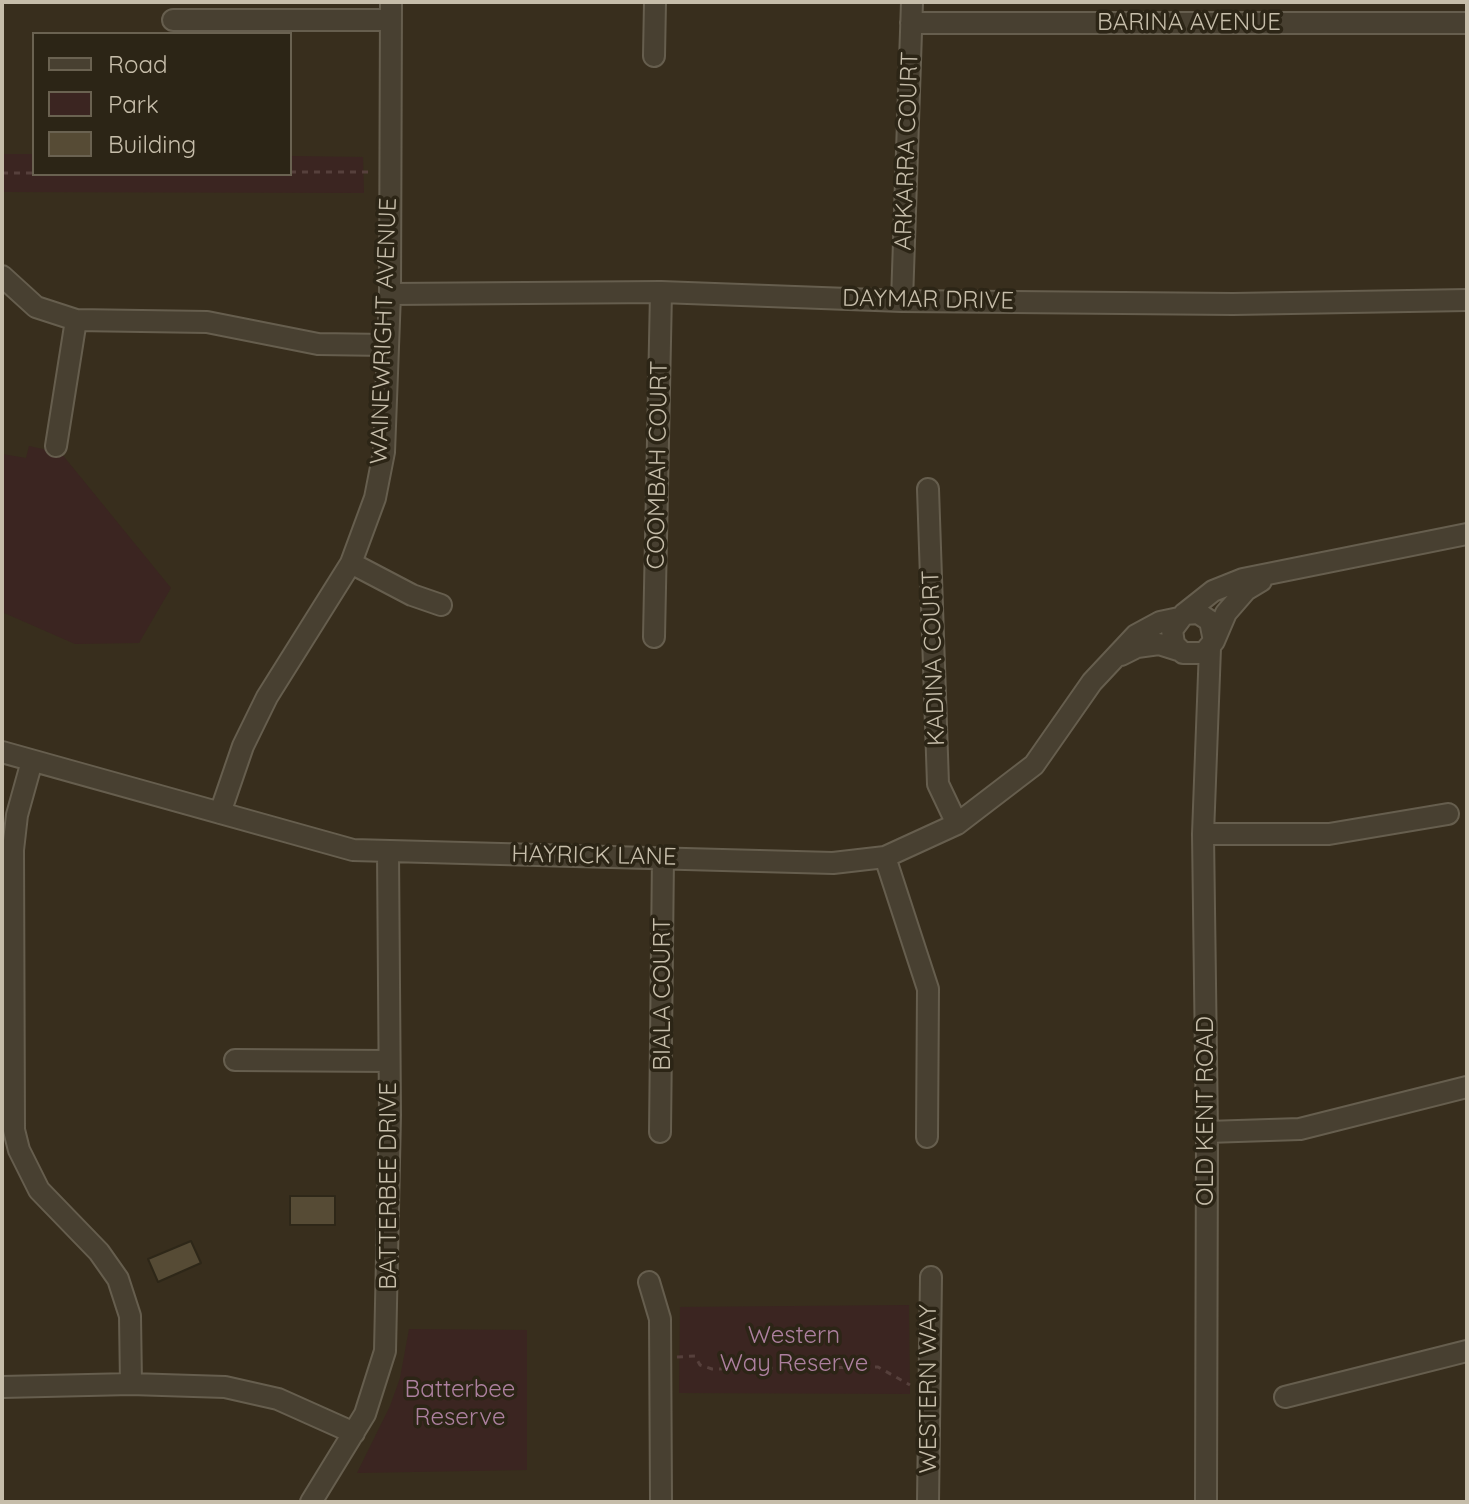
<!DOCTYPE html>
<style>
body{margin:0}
#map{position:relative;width:1469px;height:1504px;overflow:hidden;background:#382e1d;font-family:Quicksand,sans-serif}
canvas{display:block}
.frame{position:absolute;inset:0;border:4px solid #c6bdaa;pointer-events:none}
.legend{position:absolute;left:32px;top:32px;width:260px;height:144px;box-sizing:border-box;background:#2c2516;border:2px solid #6a6251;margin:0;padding:10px 14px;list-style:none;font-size:24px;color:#c6bdaa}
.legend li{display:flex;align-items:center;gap:16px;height:40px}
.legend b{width:40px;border:2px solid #6a6251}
</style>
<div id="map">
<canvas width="1469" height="1504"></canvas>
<div class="frame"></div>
<ul class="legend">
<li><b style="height:10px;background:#484031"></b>Road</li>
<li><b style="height:22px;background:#3b2521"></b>Park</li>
<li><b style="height:22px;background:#564b35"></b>Building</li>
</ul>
</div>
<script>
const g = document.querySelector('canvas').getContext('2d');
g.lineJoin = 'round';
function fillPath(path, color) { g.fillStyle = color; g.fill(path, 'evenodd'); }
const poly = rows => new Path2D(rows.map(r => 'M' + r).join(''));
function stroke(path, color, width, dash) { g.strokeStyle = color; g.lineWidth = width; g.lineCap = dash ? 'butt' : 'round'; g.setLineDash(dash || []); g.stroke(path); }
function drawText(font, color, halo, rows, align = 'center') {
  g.font = font + ' Quicksand,sans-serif'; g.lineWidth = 7; g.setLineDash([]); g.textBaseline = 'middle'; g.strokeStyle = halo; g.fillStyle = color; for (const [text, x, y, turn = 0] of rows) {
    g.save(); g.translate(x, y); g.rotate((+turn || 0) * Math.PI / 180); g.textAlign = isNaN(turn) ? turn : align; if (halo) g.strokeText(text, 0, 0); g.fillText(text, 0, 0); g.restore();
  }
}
const green = poly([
 [2,154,34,154,34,174,290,174,290,156,363,157,364,193,2,192],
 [29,446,61,453,171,588,139,643,75,644,2,612,2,454,26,458],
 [909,1305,910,1394,679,1393,680,1307],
 [409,1329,527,1330,527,1470,357,1473,390,1406,400,1378]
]);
const building = poly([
 [290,1196,335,1196,335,1225,290,1225,290,1196],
 [191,1241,201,1263,158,1282,148,1259,191,1241]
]);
const path = poly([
 [290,172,374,172],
 [2,173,34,173],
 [677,1357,695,1356,700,1365,712,1369,878,1367,910,1385]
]);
const minor = poly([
 [173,20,390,20],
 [911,23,1467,23],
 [654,56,655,2],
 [2,276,36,307,76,320,207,322,318,344,387,345],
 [390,294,661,292,902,301,1233,304,1467,300],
 [902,301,912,2],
 [56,446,76,320],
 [928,489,938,784,957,824],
 [351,563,412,595,441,605],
 [1184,614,1213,591,1243,579,1467,534],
 [654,637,661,292],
 [1214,641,1210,621,1198,613,1184,614,1172,630,1174,644,1183,653,1204,653,1214,641,1226,613,1246,590,1261,581],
 [1121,655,1137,647,1159,644,1178,650],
 [2,752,353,850,833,863,885,857,957,824,1034,765,1092,682,1136,635,1160,622,1179,618],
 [32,761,17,815,13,850,14,1130,19,1150,39,1190,99,1252,118,1279,130,1316,131,1384],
 [220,813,243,746,267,697,351,563,375,498,384,452,390,294,391,2],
 [1203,834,1329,834,1448,814],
 [885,857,928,989,927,1137],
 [235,1060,389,1061],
 [660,1132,663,857],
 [1207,1132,1300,1129,1467,1087],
 [649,1282,660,1319,661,1502],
 [2,1387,131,1384,225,1387,278,1399,354,1433],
 [1285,1397,1467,1351],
 [311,1502,365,1414,385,1351,390,1115,388,852],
 [928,1502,931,1277],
 [1206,1502,1207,1132,1203,834,1210,648]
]);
const streetNames = [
 ["BARINA AVENUE",1189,23],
 ["ARKARRA COURT",907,151,-88],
 ["DAYMAR DRIVE",928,300,1],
 ["WAINEWRIGHT AVENUE",384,331,-88],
 ["COOMBAH COURT",658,465,-89],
 ["KADINA COURT",934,658,-92],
 ["HAYRICK LANE",594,856,1],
 ["BIALA COURT",663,994,-90],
 ["OLD KENT ROAD",1206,1111,-90],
 ["BATTERBEE DRIVE",389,1186,-90],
 ["WESTERN WAY",929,1389,-90]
];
const parkNames = [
 ["Western",794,1336],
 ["Way Reserve",794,1364],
 ["Batterbee",460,1390],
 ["Reserve",460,1418]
];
fillPath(green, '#3b2521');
fillPath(building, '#564b35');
stroke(building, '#2e2718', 2);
stroke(minor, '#665e4e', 24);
stroke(path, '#56403c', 3, [6, 6]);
stroke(minor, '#484031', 20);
drawText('24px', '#c6bdaa', '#2c2516', streetNames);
drawText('24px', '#ad809f', '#2c2516', parkNames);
</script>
